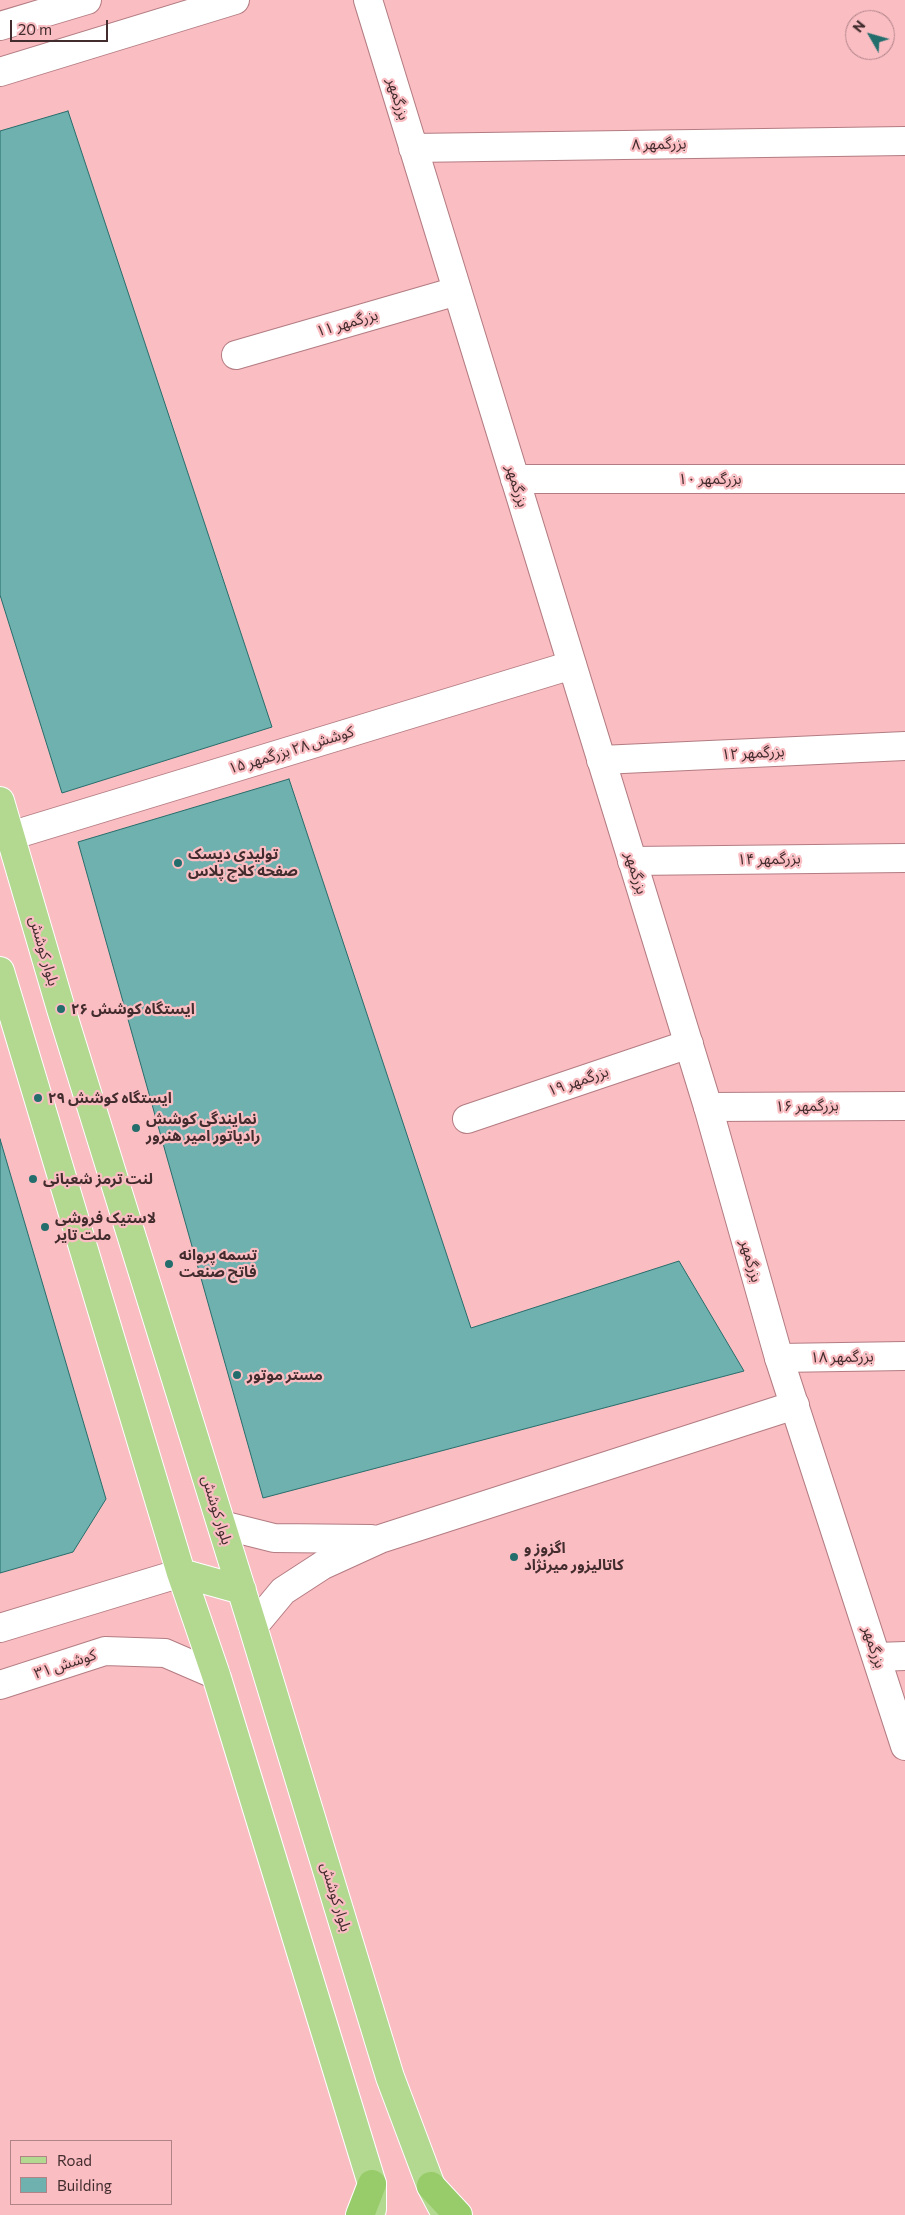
<!DOCTYPE html>
<meta charset="utf-8">
<style>
body{margin:0}
#map{position:relative;width:905px;height:2215px;overflow:hidden;background:#f9bdc2;font-family:Commissioner,sans-serif}
canvas{display:block}
.legend{position:absolute;left:10px;top:2140px;width:162px;height:65px;box-sizing:border-box;background:#f9bdc2;border:1px solid #b08387;margin:0;padding:6px 9px;list-style:none;font-size:15px;color:#432c2e}
.legend li{display:flex;align-items:center;gap:10px;height:25px}
.legend b{width:25px;border:1px solid #b08387}
.north{position:absolute;left:845px;top:10px;width:50px;height:50px;box-sizing:border-box;background:#f9bdc2;border:1px solid #b08387;border-radius:50%;rotate:308deg;font-size:14px;font-weight:700;line-height:20px;text-align:center;color:#432c2e}
.north::after{content:'';display:block;margin:auto;width:18px;height:22px;background:#236e6d;clip-path:polygon(50% 0,100% 100%,50% 72%,0 100%)}
.scale{position:absolute;left:10px;top:20px;width:98px;height:22px;box-sizing:border-box;border:2px solid #432c2e;border-top:0;padding-left:6px;font-size:15px;line-height:18px;white-space:nowrap;color:#432c2e;-webkit-text-stroke:4px #f9bdc2;paint-order:stroke}
</style>
<div id="map">
<canvas width="905" height="2215"></canvas>
<ul class="legend">
<li><b style="height:6px;background:#b2d98f"></b>Road</li>
<li><b style="height:14px;background:#6eb1af"></b>Building</li>
</ul>
<div class="north">N</div>
<div class="scale">20 m</div>
</div>
<script>
const g = document.querySelector('canvas').getContext('2d');
g.lineJoin = 'round';
function fillPath(path, color) { g.fillStyle = color; g.fill(path, 'evenodd'); }
const poly = rows => new Path2D(rows.map(r => 'M' + r).join(''));
function stroke(path, color, width, dash) { g.strokeStyle = color; g.lineWidth = width; g.lineCap = dash ? 'butt' : 'round'; g.setLineDash(dash || []); g.stroke(path); }
function drawText(font, color, halo, rows, align = 'center') {
  g.font = font + ' Commissioner,"Noto Sans Arabic",sans-serif'; g.lineWidth = 4.5; g.setLineDash([]); g.textBaseline = 'middle'; g.strokeStyle = halo; g.fillStyle = color; for (const [text, x, y, turn = 0] of rows) {
    g.save(); g.translate(x, y); g.rotate((+turn || 0) * Math.PI / 180); g.textAlign = isNaN(turn) ? turn : align; if (halo) g.strokeText(text, 0, 0); g.fillText(text, 0, 0); g.restore();
  }
}
const building = poly([
 [68,111,272,727,62,793,0,595,0,131,68,111],
 [289,779,471,1328,679,1261,744,1371,263,1498,78,842,289,779],
 [0,1139,106,1499,73,1552,0,1573,0,1139]
]);
const minor = poly([
 [236,355,457,291],
 [515,479,905,479],
 [601,760,905,746],
 [10,836,572,665],
 [632,861,905,858],
 [708,1107,905,1106],
 [467,1119,689,1044],
 [779,1358,905,1356],
 [222,1525,274,1538,371,1539],
 [253,1627,283,1591,323,1565,380,1539,795,1405],
 [877,1657,905,1656]
]);
const tertiary = poly([
 [368,0,708,1107,779,1358,905,1746],
 [0,26,87,0],
 [0,72,235,0],
 [413,148,905,141],
 [0,1628,181,1573],
 [0,1685,105,1651,165,1653,216,1675]
]);
const primary = poly([
 [0,801,61,1009,253,1627,390,2077,431,2186,442,2207],
 [0,971,181,1573,216,1675,372,2184,372,2209],
 [181,1573,242,1590]
]);
const trunk = poly([
 [431,2186,458,2215],
 [360,2215,372,2184]
]);
const markers = [
 [178,863,5,"#236e6d"],
 [61,1009,5,"#236e6d"],
 [38,1098,5,"#236e6d"],
 [136,1128,5,"#236e6d"],
 [33,1179,5,"#236e6d"],
 [45,1227,5,"#236e6d"],
 [169,1264,5,"#236e6d"],
 [237,1375,5,"#236e6d"],
 [514,1557,5,"#236e6d"]
];
const streetNames = [
 ["بزرگمهر",398,99,73],
 ["بزرگمهر ۸",659,144,-1],
 ["بزرگمهر ۱۱",347,323,-16],
 ["بزرگمهر ۱۰",710,479],
 ["بزرگمهر",517,486,73],
 ["کوشش ۲۸ بزرگمهر ۱۵",291,750,-17],
 ["بزرگمهر ۱۲",753,753,-3],
 ["بزرگمهر ۱۴",769,859,-1],
 ["بزرگمهر",636,873,73],
 ["بلوار کوشش",44,951,74],
 ["بزرگمهر ۱۹",578,1081,-19],
 ["بزرگمهر ۱۶",807,1106,-1],
 ["بزرگمهر",751,1261,74],
 ["بزرگمهر ۱۸",842,1357,-1],
 ["بلوار کوشش",217,1510,73],
 ["بزرگمهر",874,1647,72],
 ["کوشش ۳۱",65,1664,-18],
 ["بلوار کوشش",336,1897,73]
];
const poiNames = [
 ["تولیدی دیسک",188,854],
 ["صفحه کلاچ پلاس",188,871],
 ["ایستگاه کوشش ۲۶",71,1009],
 ["ایستگاه کوشش ۲۹",48,1098],
 ["نمایندگی کوشش",146,1119],
 ["رادیاتور امیر هنرور",146,1136],
 ["لنت ترمز شعبانی",43,1179],
 ["لاستیک فروشی",55,1218],
 ["ملت تایر",55,1235],
 ["تسمه پروانه",179,1255],
 ["فاتح صنعت",179,1272],
 ["مستر موتور",247,1375],
 ["اگزوز و",524,1548],
 ["کاتالیزور میرنژاد",524,1565]
];
fillPath(building, '#6eb1af');
stroke(building, '#276d6b', 1);
stroke(minor, '#b37c82', 30);
stroke(tertiary, '#b37c82', 30);
stroke(primary, '#fff', 30);
stroke(trunk, '#fff', 30);
stroke(minor, '#fff', 28);
stroke(tertiary, '#fff', 28);
stroke(primary, '#b2d98f', 28);
stroke(trunk, '#98cc6a', 28);
for (const [x, y, r, color] of markers) { const dot = new Path2D(); dot.arc(x, y, r, 0, 2 * Math.PI); g.fillStyle = color; g.fill(dot); stroke(dot, '#f9bdc2', 2); }
drawText('15px', '#432c2e', '#f9bdc2', streetNames);
drawText('bold 15px', '#432c2e', '#f9bdc2', poiNames, 'left');
</script>
